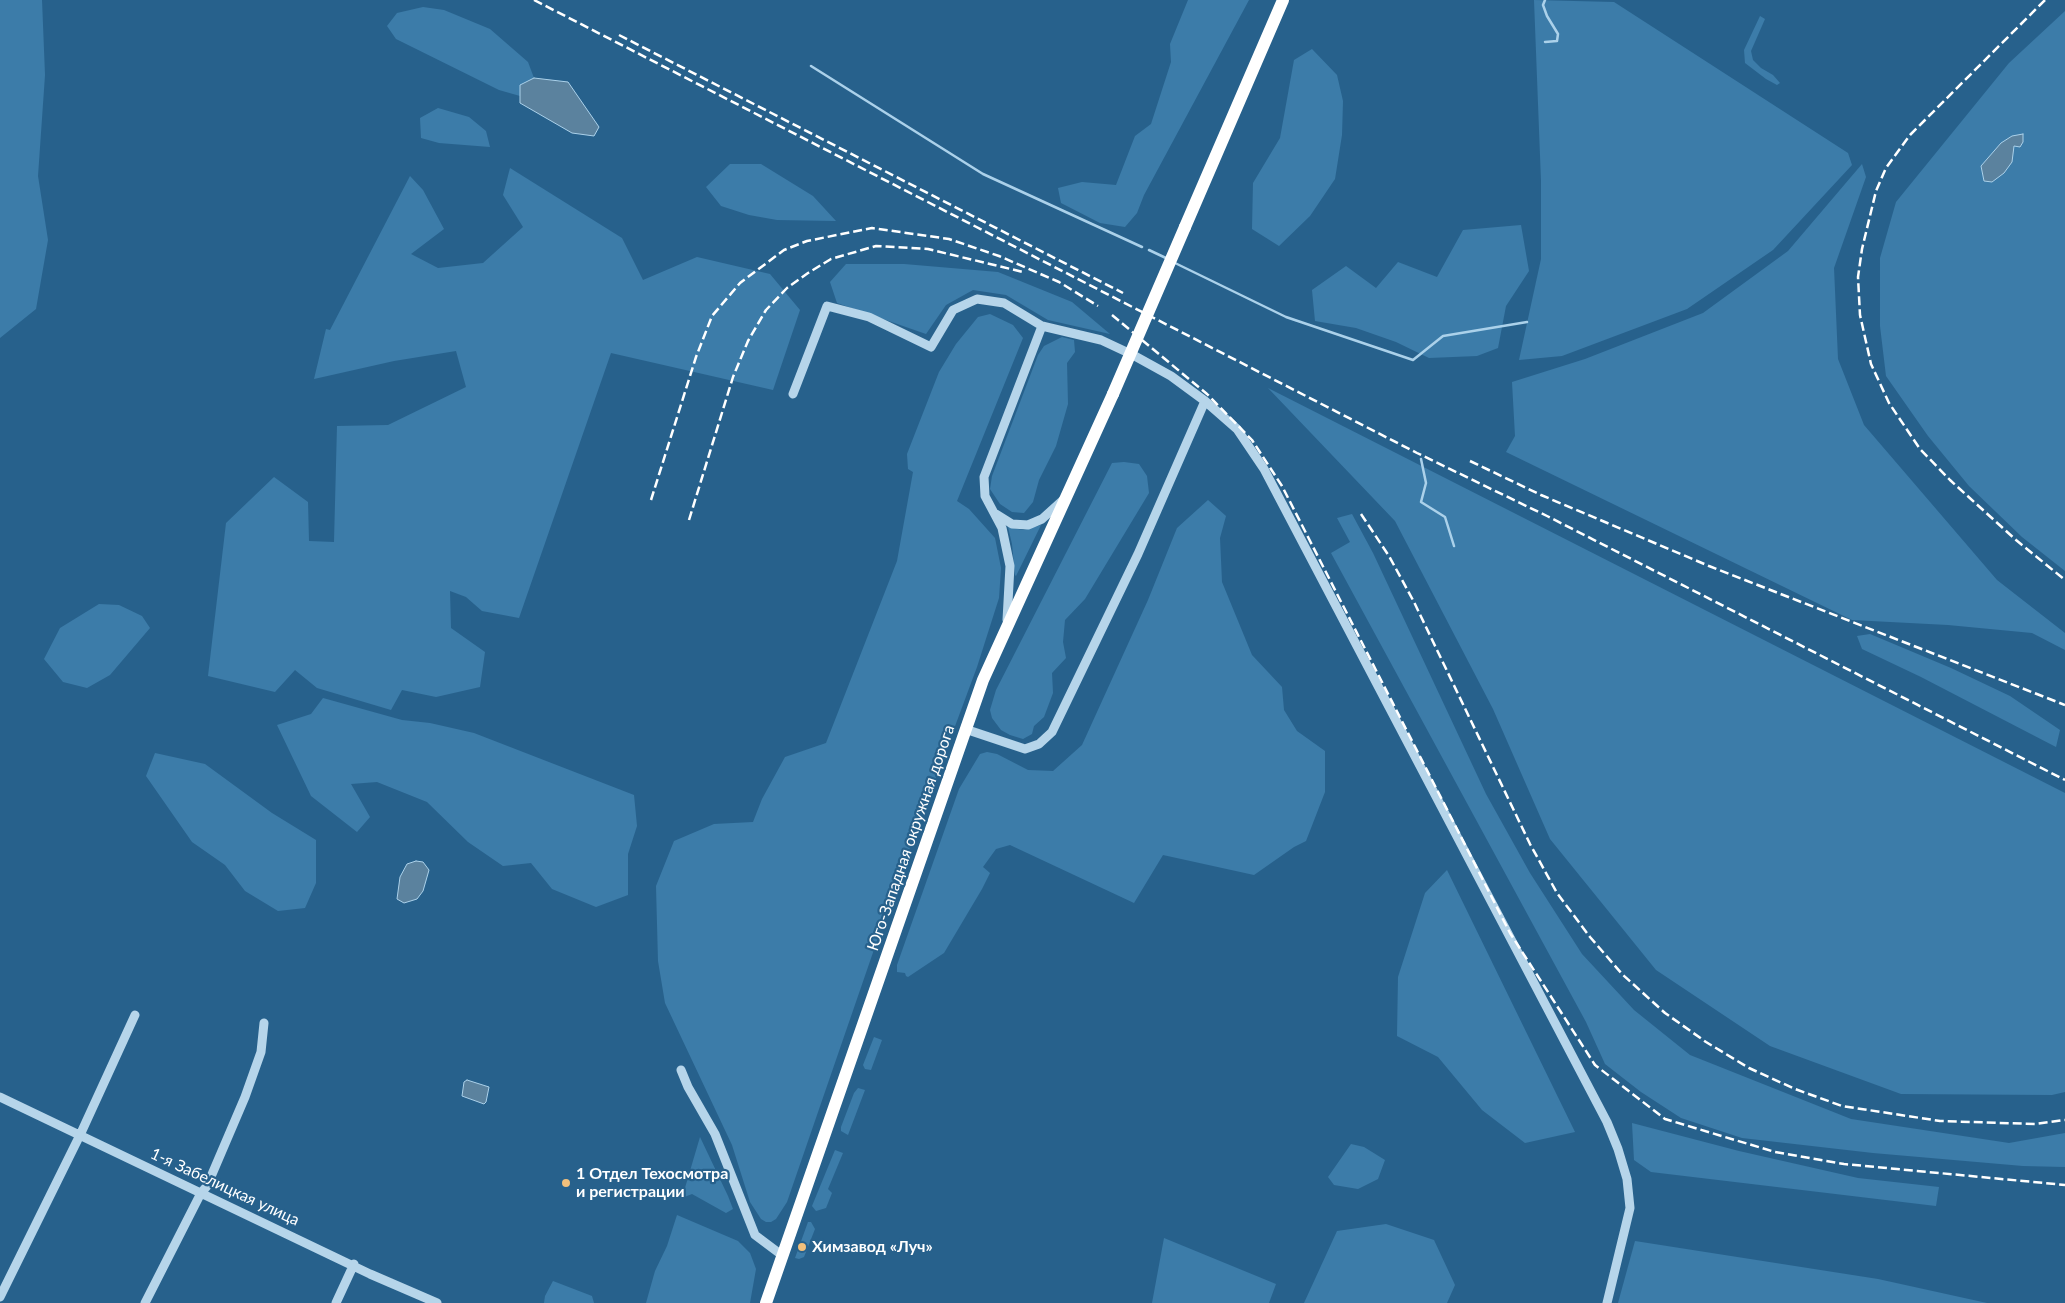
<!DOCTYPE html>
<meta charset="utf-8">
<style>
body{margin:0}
canvas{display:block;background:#27618c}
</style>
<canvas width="2065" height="1303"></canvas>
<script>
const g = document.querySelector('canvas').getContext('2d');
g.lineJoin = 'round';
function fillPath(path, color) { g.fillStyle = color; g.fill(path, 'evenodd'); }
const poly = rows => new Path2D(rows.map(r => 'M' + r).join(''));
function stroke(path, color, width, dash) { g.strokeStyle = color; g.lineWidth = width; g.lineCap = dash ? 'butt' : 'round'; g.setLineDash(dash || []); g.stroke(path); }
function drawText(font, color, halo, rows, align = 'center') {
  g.font = font + ' Lato,sans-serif'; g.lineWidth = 4.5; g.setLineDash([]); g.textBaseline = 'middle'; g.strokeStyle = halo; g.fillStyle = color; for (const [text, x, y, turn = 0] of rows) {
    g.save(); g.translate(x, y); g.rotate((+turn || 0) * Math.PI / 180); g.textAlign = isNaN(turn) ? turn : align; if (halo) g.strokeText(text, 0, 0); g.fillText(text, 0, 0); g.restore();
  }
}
const green = poly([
 [0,0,42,0,45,75,38,176,48,240,36,309,0,338],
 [1188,0,1249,0,1144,195,1137,213,1125,227,1100,223,1061,203,1058,188,1082,182,1116,185,1135,136,1151,124,1171,62,1170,44],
 [1534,0,1614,2,1848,153,1852,165,1773,250,1687,309,1562,356,1519,360,1541,259,1541,181],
 [423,7,444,10,490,29,528,62,534,78,520,85,520,96,499,90,396,39,387,26,397,13],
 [2065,11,2065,571,2022,537,1969,486,1928,436,1886,376,1880,326,1880,258,1896,202,2009,63],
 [1760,16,1765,19,1751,51,1753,60,1761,68,1773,75,1780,83,1777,85,1766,79,1745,63,1744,50],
 [1312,49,1337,75,1343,101,1342,135,1335,179,1310,216,1279,246,1252,229,1253,183,1280,138,1294,60],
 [438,108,469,117,486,131,490,147,439,143,421,138,420,118],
 [730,164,761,164,813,196,836,221,777,220,749,215,721,206,706,187],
 [1862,164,1866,177,1834,268,1838,359,1864,425,1997,580,2065,633,2065,650,2032,633,1948,625,1852,620,1506,452,1515,436,1512,382,1585,359,1703,313,1788,251],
 [510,168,622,238,643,280,697,257,770,274,800,310,773,390,611,353,519,618,482,611,466,597,450,591,451,628,485,652,480,687,436,697,402,690,391,710,317,688,295,670,275,692,208,676,226,523,274,477,308,502,309,541,334,542,337,426,388,425,466,387,456,351,394,361,314,379,326,329,330,330,410,176,423,190,444,229,411,254,438,268,483,263,523,227,503,195],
 [1521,225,1529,271,1506,306,1498,348,1477,356,1429,358,1396,342,1356,328,1315,321,1312,290,1346,266,1376,288,1398,262,1437,277,1463,230],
 [846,264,904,264,998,272,1072,302,1110,334,1048,320,1006,295,973,290,946,305,926,334,837,303,830,282],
 [990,314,1013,325,1023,338,957,501,969,509,995,538,1001,568,999,598,977,667,899,877,787,1202,776,1219,771,1222,766,1222,761,1219,750,1202,732,1145,665,1003,658,961,656,886,674,841,714,824,753,822,762,799,785,757,826,743,897,561,913,472,908,469,907,454,939,372,956,344,978,317],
 [1062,337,1074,340,1075,352,1067,363,1068,404,1056,446,1039,480,1033,502,1024,513,1012,512,1000,504,990,489,992,476,1038,355,1044,346],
 [1268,388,2065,793,2065,1092,2052,1095,1901,1094,1770,1046,1656,970,1550,839,1493,709,1395,521],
 [1124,462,1139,464,1147,476,1149,493,1085,599,1065,620,1063,642,1066,658,1052,673,1053,693,1044,717,1034,726,1032,734,1023,739,1010,735,1001,730,992,718,990,710,996,690,1112,463],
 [1208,500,1226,516,1220,538,1222,582,1252,655,1282,687,1284,710,1297,731,1325,751,1325,792,1306,841,1294,847,1254,875,1163,855,1134,903,1010,845,996,849,983,867,990,873,982,889,944,953,908,977,906,976,905,973,897,972,897,965,959,789,980,754,987,752,997,754,1028,770,1053,771,1082,745,1148,600,1177,528],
 [1352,514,1373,553,1486,794,1530,873,1582,954,1634,1010,1690,1055,1851,1119,2009,1143,2065,1133,2065,1167,2023,1166,1873,1153,1742,1138,1681,1118,1641,1092,1605,1064,1586,1022,1331,553,1350,542,1337,518],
 [1041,525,1016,576,1015,575,1012,544,1008,527,1023,530],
 [99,604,119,605,142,616,150,628,110,675,87,688,63,682,44,659,60,628],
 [1870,634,1951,668,2010,696,2060,730,2056,747,1921,677,1862,649,1857,636],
 [323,698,402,720,430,723,474,733,634,795,637,826,628,854,628,895,596,907,552,889,531,863,503,866,468,842,427,802,377,782,351,784,370,817,357,832,311,796,277,725,311,714],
 [155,753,205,764,272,813,316,840,316,883,305,908,278,911,245,891,225,865,192,842,146,776],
 [1447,870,1575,1132,1525,1143,1482,1110,1438,1057,1397,1036,1398,977,1425,893],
 [874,1037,882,1040,871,1070,865,1069,863,1065],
 [858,1088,865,1090,848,1135,841,1131,841,1127,854,1093],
 [1632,1123,1739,1151,1858,1178,1939,1187,1936,1206,1651,1172,1634,1160],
 [700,1137,728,1196,733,1209,726,1213,692,1194,682,1198],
 [1351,1144,1364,1147,1385,1160,1378,1179,1358,1189,1334,1185,1328,1177],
 [835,1150,843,1153,828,1189,832,1193,826,1208,816,1211,812,1206],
 [677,1215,738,1241,750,1253,756,1269,750,1303,646,1303,655,1271,667,1246],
 [808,1222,811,1222,815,1229,804,1257,799,1259,795,1258],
 [1386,1224,1434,1240,1455,1285,1447,1303,1304,1303,1337,1231],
 [1164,1238,1276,1284,1269,1303,1152,1303],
 [1635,1241,1878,1279,1987,1303,1618,1303],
 [553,1281,592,1296,594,1303,544,1303,545,1296]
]);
const water = poly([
 [534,78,568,82,599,127,594,136,572,133,520,103,520,85,534,78],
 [2023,134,2023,142,2020,147,2014,146,2012,162,2004,173,1992,182,1984,181,1981,166,2001,143,2012,136,2023,134],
 [416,861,423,862,429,870,423,891,417,899,404,903,397,899,400,877,407,864,416,861],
 [467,1080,489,1087,486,1102,484,1104,462,1096,464,1082,467,1080]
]);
const stream = poly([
 [1545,42,1557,41,1558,34,1547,16,1543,5,1545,0],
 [811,66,983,174,1142,247],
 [1149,250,1168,259],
 [1175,263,1286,317,1413,360,1443,336,1527,322],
 [1421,459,1426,483,1421,502,1445,517,1454,546]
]);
const minor = poly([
 [793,394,827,306,869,317,931,347,953,310,977,299,1004,303,1042,326,1101,340,1133,355,1171,376,1205,401,1237,429,1264,469,1607,1122,1618,1149,1627,1179,1630,1208,1607,1303],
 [996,514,1012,524,1028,525,1042,519,1063,500],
 [1007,620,1010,566,1002,528,985,496,984,477,1042,326],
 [965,729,1025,749,1039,744,1052,732,1138,554,1205,401],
 [681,1070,688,1087,715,1134,755,1235,783,1256],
 [0,1097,370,1274,437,1303],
 [0,1297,80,1135,135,1015],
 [145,1303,201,1193,207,1186,245,1097,261,1052,264,1023],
 [336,1303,354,1264]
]);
const highway = poly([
 [1185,227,1283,0],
 [766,1303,983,680,1113,394]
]);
const rail = poly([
 [534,0,1417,453,1547,516,2065,780],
 [2045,0,1910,135,1886,168,1876,191,1862,249,1858,277,1860,315,1871,364,1889,403,1920,449,1950,480,2016,540,2065,580],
 [619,35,1123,293],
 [1112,315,1207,394,1252,440,1282,486,1510,933,1595,1065,1665,1119,1775,1152,1844,1164,2065,1185],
 [1470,461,1541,495,1709,566,2065,705],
 [651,500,696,357,712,316,740,283,784,250,807,241,872,228,949,239,999,256,1059,282,1098,306],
 [1361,514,1389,556,1414,602,1530,844,1557,893,1590,937,1622,974,1665,1013,1706,1042,1749,1068,1795,1089,1842,1106,1940,1121,2035,1124,2065,1120],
 [689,520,733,377,748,341,766,310,787,288,808,273,831,259,876,246,928,249,1023,272]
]);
const highwayBridge = poly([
 [1113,394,1185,227]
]);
const markers = [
 [566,1183,5,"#f2c07c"],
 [802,1247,5,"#f2c07c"]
];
const streetNames = [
 ["Юго-Западная окружная дорога",911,838,-71],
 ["1-я Забелицкая улица",225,1187,25]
];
const poiNames = [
 ["1 Отдел Техосмотра",576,1174],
 ["и регистрации",576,1192],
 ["Химзавод «Луч»",812,1247]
];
fillPath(green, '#3c7ca9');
fillPath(water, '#5b829e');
stroke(water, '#abd1ea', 1);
stroke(stream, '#abd1ea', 2.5);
stroke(minor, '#b6d5ea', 9);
stroke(highway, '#fff', 12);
stroke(rail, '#fff', 2.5, [9, 4]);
stroke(highwayBridge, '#fff', 12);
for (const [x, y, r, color] of markers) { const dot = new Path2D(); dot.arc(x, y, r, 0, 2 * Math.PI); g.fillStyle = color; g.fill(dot); stroke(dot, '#27618c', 2); }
drawText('16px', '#fff', '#27618c', streetNames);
drawText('bold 16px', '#fff', '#27618c', poiNames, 'left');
</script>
